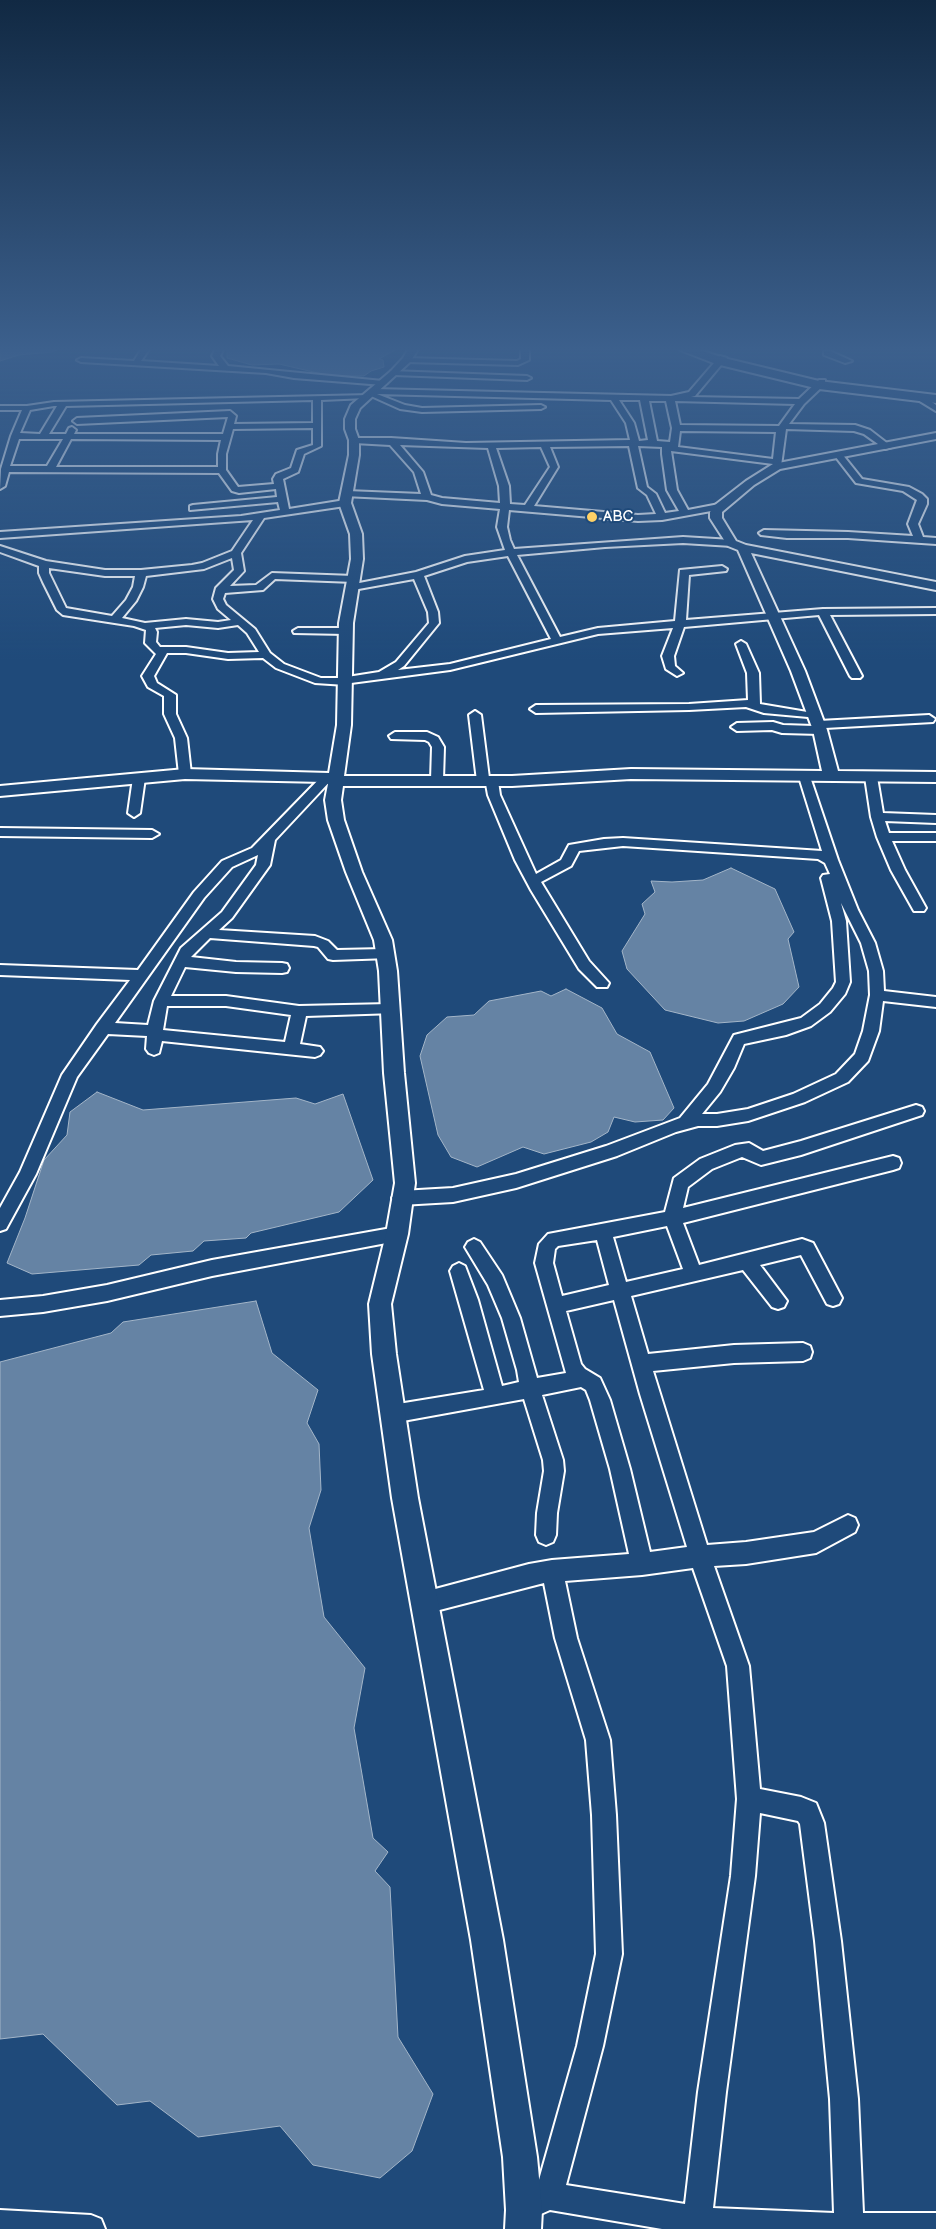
<!DOCTYPE html>
<style>
body{margin:0}
canvas{display:block;background:#1f4a7a}
</style>
<canvas width="936" height="2229"></canvas>
<script>
const g = document.querySelector('canvas').getContext('2d');
g.lineJoin = 'round';
function fillPath(path, color) { g.fillStyle = color; g.fill(path, 'evenodd'); }
const poly = rows => new Path2D(rows.map(r => 'M' + r).join(''));
function stroke(path, color, width, dash) { g.strokeStyle = color; g.lineWidth = width; g.lineCap = dash ? 'butt' : 'round'; g.setLineDash(dash || []); g.stroke(path); }
function drawText(font, color, halo, rows, align = 'center') {
  g.font = font + ' "Balsamiq Sans",sans-serif'; g.lineWidth = 4; g.setLineDash([]); g.textBaseline = 'middle'; g.strokeStyle = halo; g.fillStyle = color; for (const [text, x, y, turn = 0] of rows) {
    g.save(); g.translate(x, y); g.rotate((+turn || 0) * Math.PI / 180); g.textAlign = isNaN(turn) ? turn : align; if (halo) g.strokeText(text, 0, 0); g.fillText(text, 0, 0); g.restore();
  }
}
const water = poly([
 [0,348,61,348,52,352,19,355,0,361,0,348],
 [227,348,391,348,395,350,379,359,383,360,384,367,371,371,364,376,331,376,279,364,252,365,227,358,227,348],
 [731,868,775,889,794,932,788,939,799,987,783,1004,744,1021,718,1023,665,1010,627,969,622,951,645,914,642,904,655,892,651,881,672,882,703,880,731,868],
 [566,989,602,1008,617,1034,650,1052,674,1108,663,1120,635,1122,614,1117,608,1132,591,1142,544,1154,523,1147,477,1167,451,1157,438,1135,420,1056,427,1035,447,1017,474,1015,489,1001,541,991,551,996,566,989],
 [97,1092,143,1110,296,1098,315,1104,343,1094,373,1180,339,1212,251,1233,246,1238,204,1241,193,1251,151,1255,139,1265,32,1274,7,1263,25,1218,44,1160,67,1135,70,1112,97,1092],
 [256,1301,272,1353,318,1390,307,1423,319,1444,321,1490,309,1528,324,1617,365,1668,354,1728,373,1838,388,1852,375,1871,390,1887,398,2037,433,2094,412,2151,380,2178,313,2165,280,2126,198,2137,150,2101,117,2105,43,2034,0,2039,0,1362,111,1333,123,1322,256,1301]
]);
const minor = poly([
 [142,348,150,348,141,361,219,366,212,356,216,348,224,348,220,356,228,366,383,381,387,383,383,385,294,378,266,373,81,362,77,360,81,358,134,361,142,348],
 [521,348,529,348,529,360,518,365,407,362,403,360,407,358,517,361,521,359,521,348],
 [824,351,830,351,852,361,845,363,824,355,824,351],
 [720,356,727,358,695,396,691,397,799,399,819,380,825,380,825,384,804,404,789,424,855,425,870,430,892,447,885,449,864,434,854,431,786,429,781,466,777,469,774,468,773,464,671,451,677,490,688,510,719,504,722,505,722,509,662,520,638,521,509,510,507,527,510,540,514,549,683,537,732,540,737,543,732,546,683,543,605,547,517,555,560,637,598,628,675,621,680,570,722,566,727,569,726,571,689,575,686,620,823,609,936,608,936,614,830,615,862,676,860,678,852,678,850,676,819,615,684,627,674,656,675,666,683,673,677,676,666,669,662,656,673,628,598,634,450,670,351,683,346,685,315,683,276,668,263,658,228,659,186,653,167,653,154,676,157,683,176,695,176,714,187,738,191,774,185,778,179,774,175,738,164,714,164,696,148,687,142,676,156,654,145,643,146,630,134,626,63,615,57,610,43,582,39,573,39,566,0,552,0,546,46,561,105,570,141,570,192,565,202,563,232,551,253,520,0,538,0,532,241,516,280,510,278,502,190,510,190,506,193,505,277,497,276,489,239,493,232,491,219,473,9,472,5,486,0,489,1,469,11,436,22,410,0,410,0,406,27,406,54,402,370,395,372,393,370,391,374,389,671,396,689,392,720,356],
 [377,394,611,400,626,423,630,440,466,443,391,438,351,438,351,442,354,443,390,445,414,472,421,494,347,491,342,494,344,496,427,500,442,504,500,509,497,527,505,550,465,556,416,572,349,585,348,587,353,590,414,579,428,612,429,623,396,662,379,672,341,678,321,678,284,664,270,653,255,629,226,605,223,599,225,593,263,590,275,579,354,582,359,579,354,576,272,573,256,585,230,586,244,571,241,553,264,518,345,506,350,503,345,500,289,509,283,479,298,472,304,454,321,446,321,400,367,398,371,396,400,409,422,412,541,409,545,407,541,405,422,408,405,405,377,394],
 [313,400,313,423,234,424,236,416,230,411,77,418,73,421,77,424,228,417,223,434,74,434,76,430,72,427,69,428,66,434,49,434,66,406,313,400],
 [619,400,640,400,648,440,639,441,634,423,619,400],
 [649,401,666,401,672,428,670,442,657,441,649,401],
 [675,401,795,404,779,426,680,425,675,401],
 [54,406,57,406,40,434,20,433,30,410,54,406],
 [313,428,313,445,297,450,291,468,276,474,273,479,274,484,238,487,226,470,226,454,233,429,313,428],
 [680,431,776,432,773,459,678,447,680,431],
 [19,439,63,439,47,466,10,466,19,439],
 [71,439,221,440,218,454,218,467,56,467,71,439],
 [400,445,488,448,499,486,500,503,442,498,431,495,423,472,400,445],
 [629,446,638,488,647,495,656,514,638,515,534,506,558,467,550,447,629,446],
 [638,446,662,447,662,454,667,490,679,511,665,513,656,494,647,487,638,446],
 [541,447,550,467,525,505,510,504,509,486,496,448,541,447],
 [508,556,551,639,450,664,398,670,404,666,439,623,438,612,424,576,467,562,508,556],
 [232,558,234,570,216,588,213,599,218,609,231,620,218,622,186,619,145,623,122,618,136,601,143,587,146,576,204,569,232,558],
 [49,568,105,576,135,576,133,587,126,600,112,616,66,608,49,573,49,568],
 [186,625,218,628,238,625,247,633,259,652,228,653,186,647,160,647,156,642,157,632,155,628,186,625],
 [391,371,527,376,531,378,527,380,394,375,390,373,391,371],
 [918,396,924,396,936,405,936,411,918,400,918,396],
 [839,453,842,454,862,479,909,487,922,494,927,499,927,504,918,524,923,537,936,538,936,544,848,538,787,538,761,535,759,533,764,530,848,532,913,536,908,524,917,500,903,491,856,483,835,456,839,453],
 [298,628,346,628,351,631,346,634,294,633,293,631,298,628],
 [741,641,746,644,759,673,760,704,819,714,821,716,819,718,764,713,746,707,689,710,536,713,530,709,536,705,689,704,748,700,747,673,736,644,741,641],
 [475,711,481,715,489,778,496,778,498,781,500,795,536,874,561,860,569,845,604,839,623,838,822,851,799,777,801,774,809,774,838,860,858,910,875,943,883,971,884,991,936,997,936,1007,883,1001,879,1031,868,1061,848,1082,805,1102,748,1121,717,1126,698,1126,676,1132,617,1156,516,1188,453,1202,401,1205,395,1203,392,1198,395,1193,401,1191,453,1188,516,1174,606,1146,680,1118,708,1084,734,1035,801,1018,820,1004,833,988,836,982,832,921,821,878,823,875,830,874,825,863,818,859,623,846,579,851,571,866,541,882,589,961,609,983,607,987,597,987,579,969,531,890,515,860,488,795,486,784,479,784,477,781,469,715,475,711],
 [841,903,861,943,869,971,870,995,863,1031,855,1054,836,1074,793,1094,748,1109,717,1114,702,1114,720,1092,734,1068,744,1044,786,1035,811,1026,830,1012,845,994,850,982,846,921,841,903],
 [929,715,935,719,933,722,825,728,824,733,820,734,782,733,772,730,737,731,731,727,737,723,773,722,783,725,814,726,815,722,819,721,929,715],
 [395,732,427,732,438,737,444,747,443,780,441,783,433,783,431,780,432,747,429,742,425,740,391,739,389,736,395,732],
 [328,773,334,777,275,840,270,865,232,918,219,930,315,936,328,941,337,950,385,949,390,950,392,954,390,958,333,960,328,959,318,947,314,946,210,938,191,957,236,962,282,963,287,964,289,968,287,972,282,973,236,972,185,967,171,996,226,996,299,1006,390,1004,395,1005,398,1009,395,1013,306,1016,300,1044,320,1047,323,1051,320,1055,315,1057,162,1041,159,1053,154,1055,149,1053,146,1049,147,1036,108,1034,77,1077,36,1174,6,1229,0,1231,0,1208,20,1172,62,1075,97,1024,130,980,0,975,0,965,138,970,194,892,222,861,252,848,324,774,328,773],
 [258,855,256,865,222,912,181,948,154,1001,148,1025,115,1023,204,898,232,867,258,855],
 [167,1006,226,1006,291,1015,285,1042,163,1030,167,1006],
 [871,773,877,777,883,813,936,815,936,823,885,821,889,833,936,833,936,841,892,841,905,870,926,908,924,911,914,911,891,870,877,837,871,817,865,777,871,773],
 [139,774,145,778,140,813,134,817,128,813,133,778,139,774],
 [0,828,152,830,159,834,152,838,0,836,0,828],
 [916,1105,922,1107,924,1111,922,1115,801,1155,761,1165,742,1157,712,1169,688,1187,683,1208,893,1156,899,1158,901,1163,899,1168,893,1170,683,1223,699,1265,802,1239,813,1243,842,1298,839,1304,833,1306,827,1304,801,1255,760,1265,787,1301,784,1307,778,1309,772,1307,743,1270,631,1296,648,1354,734,1345,803,1343,810,1346,812,1352,810,1358,803,1361,734,1363,653,1371,707,1545,746,1542,814,1532,848,1515,855,1518,858,1525,855,1532,816,1553,746,1564,714,1566,749,1666,760,1789,801,1797,816,1803,824,1823,841,1941,858,2099,863,2213,936,2213,936,2229,662,2229,550,2210,541,2214,531,2210,527,2200,531,2190,537,2187,577,2046,596,1954,592,1815,586,1740,555,1638,544,1583,424,1614,416,1611,413,1603,416,1595,424,1592,529,1564,552,1560,629,1554,610,1469,590,1400,586,1390,581,1387,542,1395,563,1460,564,1471,557,1513,556,1535,553,1542,546,1545,539,1542,536,1535,537,1513,544,1471,543,1460,524,1399,392,1423,385,1421,382,1414,385,1407,392,1405,484,1390,450,1271,453,1266,459,1263,465,1266,478,1300,502,1386,519,1382,517,1370,502,1318,488,1285,465,1247,468,1242,474,1239,480,1242,502,1275,520,1318,537,1378,566,1373,535,1263,539,1244,548,1234,665,1212,674,1178,700,1159,735,1145,749,1143,763,1151,801,1141,916,1105],
 [667,1226,683,1269,626,1282,613,1237,667,1226],
 [597,1240,609,1285,562,1296,553,1263,555,1249,558,1246,597,1240],
 [614,1300,640,1394,687,1547,650,1552,630,1469,610,1400,600,1378,585,1369,581,1364,566,1311,614,1300],
 [693,1568,727,1666,737,1799,731,1876,698,2092,685,2204,566,2185,603,2046,622,1954,616,1815,610,1740,577,1638,565,1581,642,1575,693,1568],
 [760,1813,798,1821,800,1824,815,1941,830,2099,834,2213,713,2208,726,2092,755,1876,760,1813],
 [397,1227,403,1229,406,1234,403,1239,397,1241,212,1276,107,1301,43,1312,0,1316,0,1300,43,1296,107,1285,212,1260,397,1227],
 [0,2210,91,2215,101,2219,105,2229,0,2229,0,2210]
]);
const tertiary = poly([
 [409,348,419,348,410,362,360,408,355,419,355,429,359,440,359,455,351,503,362,534,363,559,353,623,351,725,344,776,512,776,631,769,822,771,813,730,791,671,738,550,728,546,710,518,710,512,715,505,746,481,773,464,936,433,936,439,780,469,754,485,722,512,722,518,736,541,746,545,936,582,936,590,751,553,805,671,827,730,838,771,936,772,936,782,631,779,512,786,343,786,341,800,344,820,362,872,392,940,397,971,404,1073,415,1183,408,1234,391,1304,396,1354,418,1498,503,1940,537,2157,542,2210,541,2229,505,2229,506,2210,503,2157,471,1940,392,1498,372,1354,369,1304,386,1234,395,1183,384,1073,379,971,374,940,346,872,328,820,325,800,328,784,324,782,185,779,0,796,0,786,185,769,329,773,337,725,339,623,351,559,350,534,339,503,349,455,349,440,345,429,345,419,351,405,391,371,403,358,409,348]
]);
const primary = poly([
 [678,348,694,348,724,358,819,381,936,395,936,403,819,389,716,364,680,350,678,348]
]);
const markers = [
 [592,517,6,"#ffd166"]
];
const farPoinames = [
 ["ABC",603,517]
];
fillPath(water, '#6583a4');
stroke(water, '#a3b5c8', 1);
stroke(minor, '#fff', 4);
stroke(tertiary, '#fff', 4);
stroke(primary, '#fff', 4);
fillPath(minor, '#1f4a7a');
fillPath(tertiary, '#1f4a7a');
fillPath(primary, '#1f4a7a');
const sky = g.createLinearGradient(0, 0, 0, 660);
sky.addColorStop(0, '#112943');
sky.addColorStop(0.53, '#3c608d');
sky.addColorStop(1, '#3c608d00');
g.fillStyle = sky;
g.fillRect(0, 0, 936, 660);
for (const [x, y, r, color] of markers) { const dot = new Path2D(); dot.arc(x, y, r, 0, 2 * Math.PI); g.fillStyle = color; g.fill(dot); stroke(dot, '#1f4a7a', 2); }
drawText('15px', '#fff', '#1f4a7a', farPoinames, 'left');
</script>
